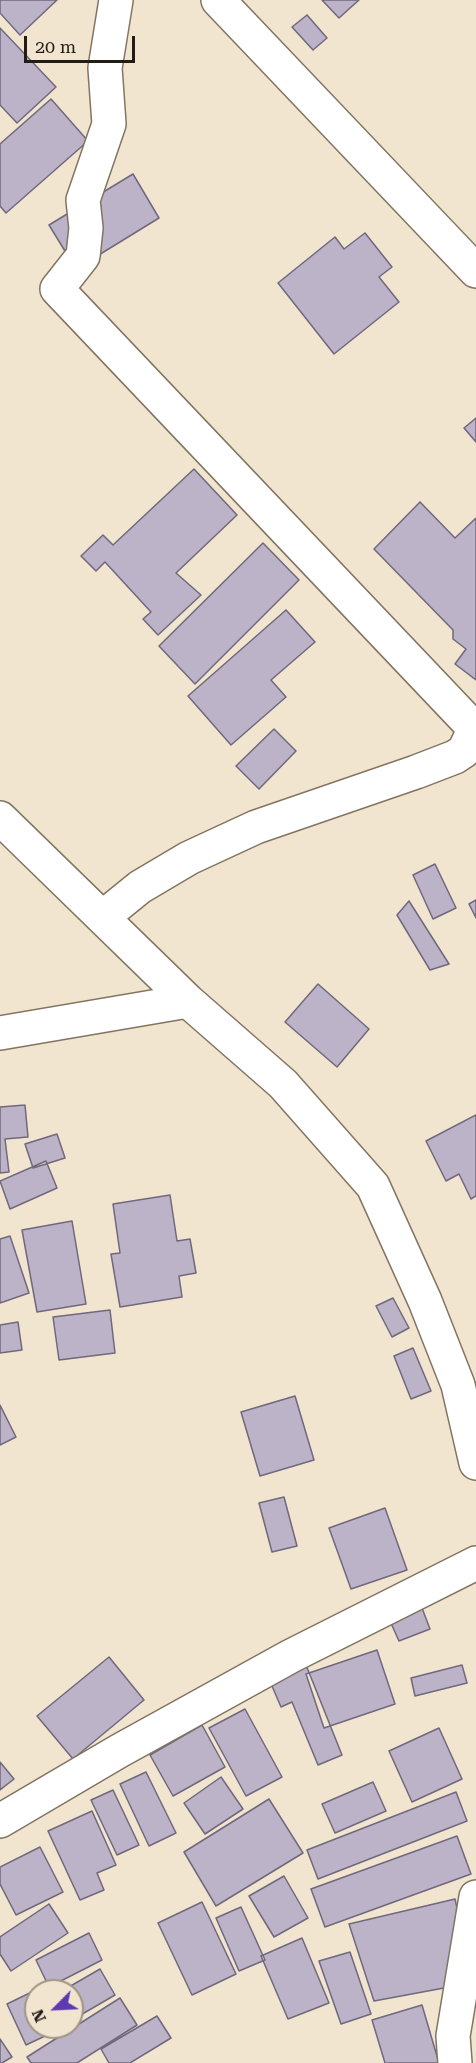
<!DOCTYPE html>
<style>
body{margin:0}
#map{position:relative;width:476px;height:2063px;overflow:hidden;background:#f2e5d0;font-family:"Roboto Serif",serif}
canvas{display:block}
.north{position:absolute;left:24px;top:1979px;width:60px;height:60px;box-sizing:border-box;background:#f2e5d0;border:2px solid #9e9585;border-radius:50%;rotate:246deg;font-size:16px;font-weight:700;line-height:24px;text-align:center;color:#211d15}
.north::after{content:'';display:block;margin:auto;width:21px;height:27px;background:#6039b1;clip-path:polygon(50% 0,100% 100%,50% 72%,0 100%)}
.scale{position:absolute;left:24px;top:36px;width:111px;height:27px;box-sizing:border-box;border:3px solid #211d15;border-top:0;padding-left:8px;font-size:18px;line-height:21px;white-space:nowrap;color:#211d15;-webkit-text-stroke:4px #f2e5d0;paint-order:stroke}
</style>
<div id="map">
<canvas width="476" height="2063"></canvas>
<div class="north">N</div>
<div class="scale">20 m</div>
</div>
<script>
const g = document.querySelector('canvas').getContext('2d');
g.lineJoin = 'round';
function fillPath(path, color) { g.fillStyle = color; g.fill(path, 'evenodd'); }
const poly = rows => new Path2D(rows.map(r => 'M' + r).join(''));
function stroke(path, color, width, dash) { g.strokeStyle = color; g.lineWidth = width; g.lineCap = dash ? 'butt' : 'round'; g.setLineDash(dash || []); g.stroke(path); }
const building = poly([
 [0,0,57,0,20,35,0,13,0,0],
 [322,0,359,0,339,18,322,0],
 [307,15,327,38,313,50,292,27,307,15],
 [0,28,56,87,17,123,0,105,0,28],
 [51,99,88,141,6,213,0,206,0,144,51,99],
 [133,174,159,218,76,269,49,225,133,174],
 [365,233,392,267,379,277,399,302,334,354,278,283,335,237,344,249,365,233],
 [476,418,476,442,464,428,476,418],
 [194,469,237,515,176,573,201,595,158,635,143,619,151,612,105,562,96,571,81,556,103,535,113,545,194,469],
 [420,502,455,538,476,518,476,680,455,664,466,649,453,639,453,630,374,549,420,502],
 [263,543,299,580,195,684,159,646,263,543],
 [286,610,315,642,271,680,286,697,231,745,188,696,286,610],
 [274,729,296,751,259,789,236,766,274,729],
 [435,864,456,908,433,919,413,875,435,864],
 [476,900,476,918,469,904,476,900],
 [409,901,449,964,430,970,397,915,409,901],
 [318,984,369,1029,337,1067,285,1022,318,984],
 [25,1105,28,1137,5,1139,9,1172,0,1173,0,1107,25,1105],
 [476,1115,476,1196,471,1199,459,1174,446,1181,426,1141,476,1115],
 [57,1134,65,1158,33,1168,25,1144,57,1134],
 [46,1161,57,1188,10,1209,0,1181,46,1161],
 [170,1195,177,1241,190,1239,196,1273,179,1276,182,1297,120,1307,111,1254,120,1253,113,1204,170,1195],
 [72,1221,86,1304,37,1312,22,1230,72,1221],
 [10,1236,29,1293,0,1303,0,1239,10,1236],
 [393,1298,409,1328,392,1337,376,1306,393,1298],
 [110,1310,115,1353,59,1360,53,1317,110,1310],
 [18,1322,22,1350,0,1353,0,1325,18,1322],
 [413,1348,431,1391,411,1399,394,1356,413,1348],
 [295,1396,314,1460,260,1476,241,1412,295,1396],
 [0,1405,16,1437,0,1445,0,1405],
 [284,1497,297,1546,272,1552,259,1503,284,1497],
 [385,1508,407,1570,351,1589,329,1528,385,1508],
 [422,1608,430,1629,399,1641,390,1621,422,1608],
 [377,1650,395,1704,324,1728,306,1674,377,1650],
 [109,1657,144,1700,73,1759,37,1716,109,1657],
 [306,1665,342,1755,318,1765,292,1702,281,1707,269,1679,306,1665],
 [462,1665,467,1683,415,1696,411,1678,462,1665],
 [245,1709,282,1777,246,1796,209,1728,245,1709],
 [202,1725,225,1767,173,1796,150,1755,202,1725],
 [439,1728,462,1779,412,1802,389,1751,439,1728],
 [0,1762,14,1779,0,1790,0,1762],
 [146,1772,176,1833,149,1846,120,1784,146,1772],
 [221,1777,243,1809,205,1834,184,1803,221,1777],
 [373,1782,386,1811,335,1833,322,1804,373,1782],
 [113,1790,139,1845,117,1855,91,1800,113,1790],
 [456,1792,467,1821,318,1879,307,1850,456,1792],
 [269,1799,303,1853,216,1906,184,1852,269,1799],
 [92,1811,116,1865,97,1873,104,1890,80,1900,48,1831,92,1811],
 [457,1836,471,1874,325,1927,311,1889,457,1836],
 [40,1847,63,1892,16,1915,0,1884,0,1867,40,1847],
 [284,1876,308,1918,274,1937,249,1896,284,1876],
 [455,1899,462,1931,444,1988,374,2001,349,1924,455,1899],
 [202,1902,236,1974,192,1995,158,1923,202,1902],
 [49,1904,68,1933,11,1971,0,1954,0,1937,49,1904],
 [241,1907,265,1960,239,1971,216,1918,241,1907],
 [89,1933,102,1960,49,1987,36,1960,89,1933],
 [302,1938,329,2003,288,2019,261,1956,302,1938],
 [350,1952,371,2014,341,2024,319,1961,350,1952],
 [100,1969,115,1995,72,2020,72,1991,62,1991,100,1969],
 [42,1987,44,1991,36,1991,36,2027,62,2028,26,2045,7,2004,42,1987],
 [120,1998,137,2025,77,2063,31,2063,27,2057,120,1998],
 [422,2005,439,2063,385,2063,372,2020,422,2005],
 [157,2016,171,2038,130,2063,109,2063,101,2049,157,2016],
 [0,2039,12,2057,2,2063,0,2063,0,2039]
]);
const minor = poly([
 [218,0,476,271],
 [0,818,188,1001,283,1084,373,1186,425,1301,458,1385,476,1463],
 [103,917,140,887,189,858,256,827,416,772,455,757,464,751,473,732,471,725,57,289,83,256,86,228,83,200,109,124,105,68,116,0],
 [0,1033,188,1001],
 [0,1821,119,1751,291,1656,476,1563],
 [455,2063,453,2036,476,1897]
]);
fillPath(building, '#bcb3c8');
stroke(building, '#70687c', 1.5);
stroke(minor, '#817562', 36);
stroke(minor, '#fff', 33);
</script>
